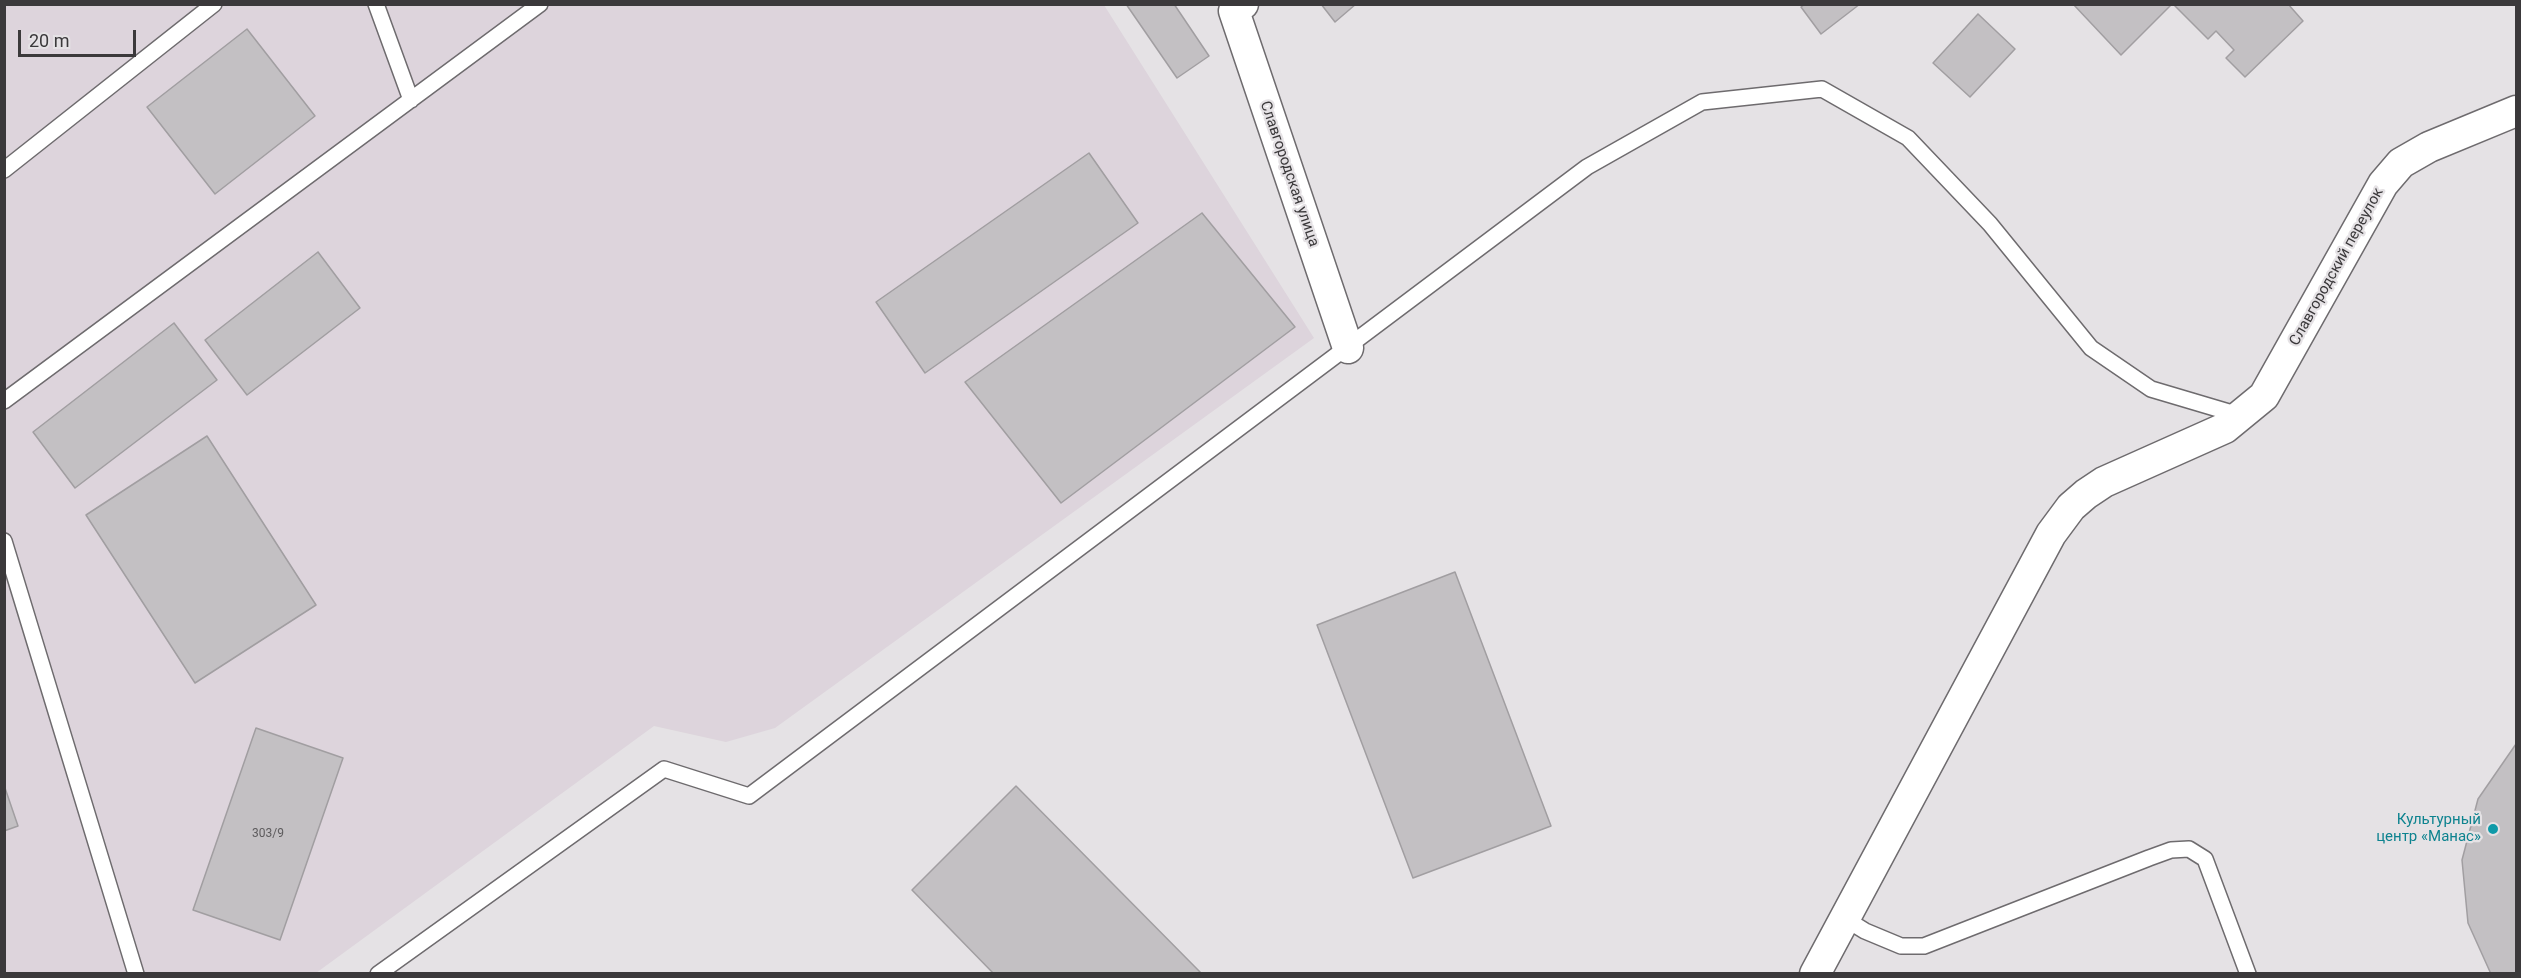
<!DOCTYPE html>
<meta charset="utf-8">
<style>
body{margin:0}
#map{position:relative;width:2521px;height:978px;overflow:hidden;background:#e5e2e5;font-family:Roboto,sans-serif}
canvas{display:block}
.frame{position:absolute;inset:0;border:6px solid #3b393b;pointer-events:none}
.scale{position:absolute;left:18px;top:30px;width:118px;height:27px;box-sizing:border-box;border:3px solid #3b393b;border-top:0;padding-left:8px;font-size:18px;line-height:21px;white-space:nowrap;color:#3b393b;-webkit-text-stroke:4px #e5e2e5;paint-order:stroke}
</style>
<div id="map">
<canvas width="2521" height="978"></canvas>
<div class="frame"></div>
<div class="scale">20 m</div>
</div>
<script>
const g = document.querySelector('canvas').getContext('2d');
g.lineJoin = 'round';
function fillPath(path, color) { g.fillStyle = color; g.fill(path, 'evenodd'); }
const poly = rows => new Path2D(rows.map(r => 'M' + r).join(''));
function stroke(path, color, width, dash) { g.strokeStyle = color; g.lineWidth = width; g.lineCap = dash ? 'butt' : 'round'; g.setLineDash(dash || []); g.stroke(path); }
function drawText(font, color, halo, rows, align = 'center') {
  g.font = font + ' Roboto,sans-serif'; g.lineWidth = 4.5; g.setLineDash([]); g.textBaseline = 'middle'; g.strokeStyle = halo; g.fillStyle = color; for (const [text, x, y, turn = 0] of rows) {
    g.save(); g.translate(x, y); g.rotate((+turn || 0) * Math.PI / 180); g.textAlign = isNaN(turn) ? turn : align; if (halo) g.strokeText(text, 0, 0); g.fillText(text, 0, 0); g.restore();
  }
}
const built = poly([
 [5,5,1104,5,1314,338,775,728,726,742,654,726,316,973,5,974]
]);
const building = poly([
 [1126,4,1174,4,1209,56,1177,78,1126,4],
 [1321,4,1356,4,1335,22,1321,4],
 [1805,4,1860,4,1821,34,1801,7,1805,4],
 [2073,4,2172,4,2121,55,2073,4],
 [2173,4,2288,4,2303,21,2245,77,2226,58,2234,50,2216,31,2208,39,2173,4],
 [1978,14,2015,49,1970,97,1933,63,1978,14],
 [247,29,315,116,215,194,147,107,247,29],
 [1089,153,1138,223,925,373,876,302,1089,153],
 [1202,213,1295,327,1061,503,965,382,1202,213],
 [318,252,360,308,247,395,205,340,318,252],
 [174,323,217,380,75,488,33,432,174,323],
 [207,436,316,605,195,683,86,515,207,436],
 [1455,572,1551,826,1413,878,1317,625,1455,572],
 [256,728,343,758,280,940,193,910,256,728],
 [2516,744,2516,974,2491,974,2468,923,2462,860,2478,799,2516,744],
 [4,785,18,826,4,831,4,785],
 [1016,786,1202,974,994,974,912,890,1016,786]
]);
const service = poly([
 [376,4,411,100],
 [4,170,214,4],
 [4,401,540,4],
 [4,541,136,974],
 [1844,918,1865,931,1901,946,1924,946,2149,858,2171,850,2189,849,2205,859,2248,974],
 [378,974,664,769,749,796,1587,167,1702,102,1822,89,1908,138,1990,224,2091,348,2151,389,2242,416]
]);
const minor = poly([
 [1243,4,1234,11,1348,348],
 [1815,974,2051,534,2071,507,2086,494,2104,482,2225,428,2264,396,2383,184,2401,163,2429,147,2516,111]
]);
const markers = [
 [2493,829,6,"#0f9aa8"]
];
const numberNames = [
 ["303/9",268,834]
];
const streetNames = [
 ["Славгородская улица",1289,174,71],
 ["Славгородский переулок",2337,267,-61]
];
const cultureNames = [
 ["Культурный",2481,820],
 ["центр «Манас»",2481,837]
];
fillPath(built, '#ddd4dc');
fillPath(building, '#c3c0c3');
stroke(building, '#a19ea1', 1.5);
stroke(service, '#6e6b6e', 18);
stroke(minor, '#6e6b6e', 33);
stroke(service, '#fff', 15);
stroke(minor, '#fff', 30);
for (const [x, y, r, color] of markers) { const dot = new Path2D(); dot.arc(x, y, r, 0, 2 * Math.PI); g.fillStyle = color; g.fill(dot); stroke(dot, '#e5e2e5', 2); }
drawText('12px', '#5d5b5d', null, numberNames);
drawText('15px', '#3b393b', '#e5e2e5', streetNames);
drawText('15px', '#0d838f', '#e5e2e5', cultureNames, 'right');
</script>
